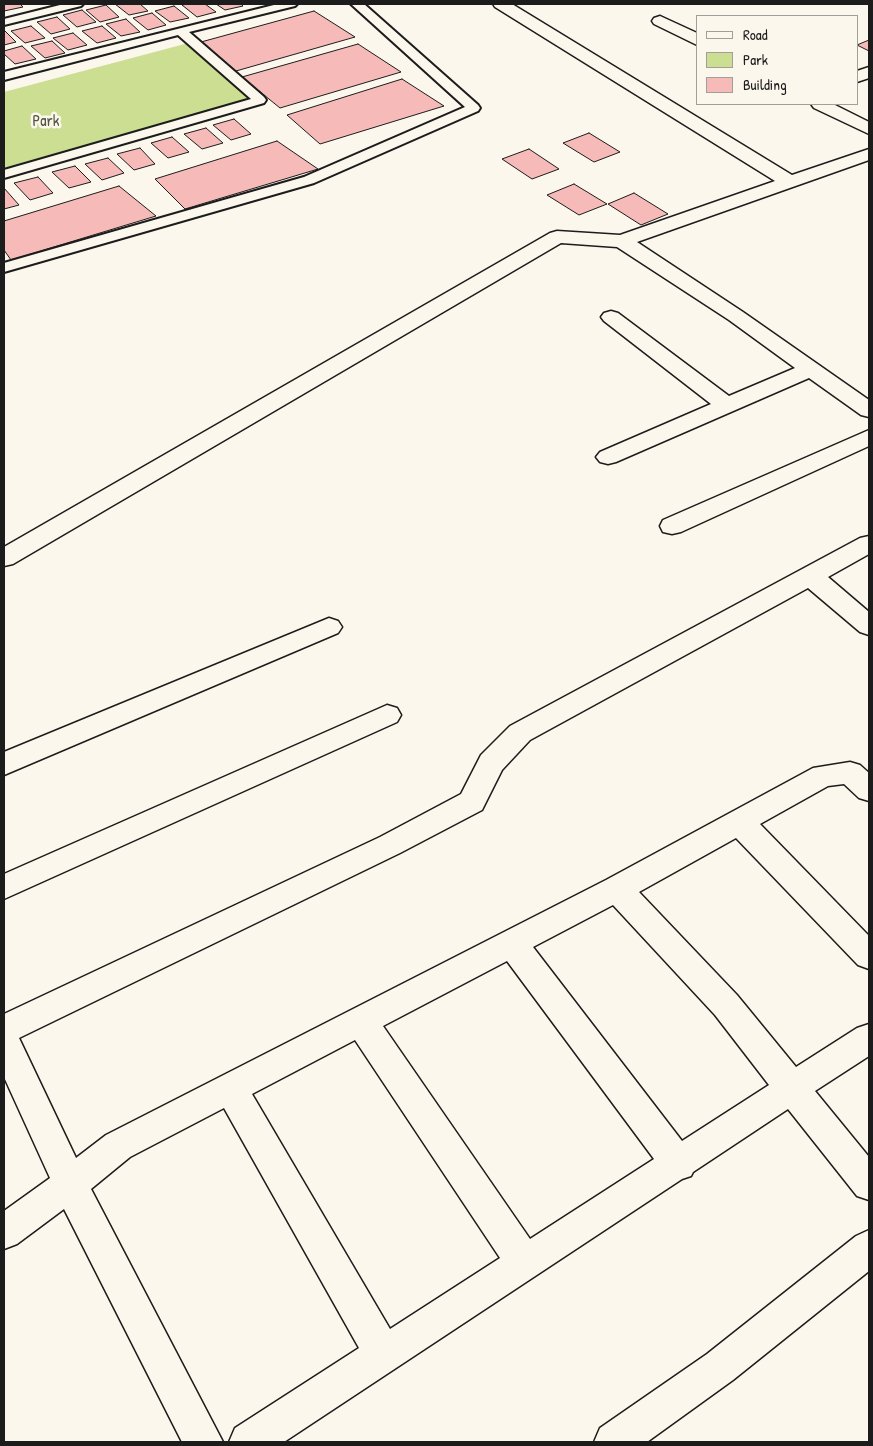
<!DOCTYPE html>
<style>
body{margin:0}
#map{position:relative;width:873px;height:1446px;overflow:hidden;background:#fbf7ec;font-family:"Patrick Hand",sans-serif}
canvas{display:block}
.frame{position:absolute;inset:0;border:5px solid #1c1c1c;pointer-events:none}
.legend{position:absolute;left:696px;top:15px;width:162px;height:90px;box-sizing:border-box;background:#fbf7ec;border:1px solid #a29f99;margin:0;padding:6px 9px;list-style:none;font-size:15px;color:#1c1c1c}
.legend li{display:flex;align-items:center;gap:10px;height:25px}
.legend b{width:25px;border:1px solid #a29f99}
</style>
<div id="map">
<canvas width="873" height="1446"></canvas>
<div class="frame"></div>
<ul class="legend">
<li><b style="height:6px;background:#fbf7ec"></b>Road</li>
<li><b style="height:14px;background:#cbde92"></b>Park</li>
<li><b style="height:14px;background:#f6bab8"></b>Building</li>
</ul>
</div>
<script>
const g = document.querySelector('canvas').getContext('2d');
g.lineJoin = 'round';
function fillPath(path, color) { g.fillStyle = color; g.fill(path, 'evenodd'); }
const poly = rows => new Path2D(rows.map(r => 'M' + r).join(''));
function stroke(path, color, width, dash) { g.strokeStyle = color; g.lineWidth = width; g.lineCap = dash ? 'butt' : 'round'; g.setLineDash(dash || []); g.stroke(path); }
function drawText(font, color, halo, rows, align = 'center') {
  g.font = font + ' "Patrick Hand",sans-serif'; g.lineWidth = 5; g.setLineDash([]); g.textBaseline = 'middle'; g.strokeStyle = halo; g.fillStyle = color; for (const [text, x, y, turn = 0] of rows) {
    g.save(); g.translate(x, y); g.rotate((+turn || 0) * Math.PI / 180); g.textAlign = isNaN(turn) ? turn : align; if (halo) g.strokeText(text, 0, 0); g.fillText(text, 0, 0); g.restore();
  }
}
const green = poly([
 [196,41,260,100,4,176,4,92]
]);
const building = poly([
 [4,4,20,4,23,7,4,11,4,4],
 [115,4,140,4,148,11,129,15,115,4],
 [187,4,205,4,216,12,197,17,182,5,187,4],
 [216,4,241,4,243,6,225,10,216,4],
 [106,5,119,17,100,22,86,10,106,5],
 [174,6,189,18,170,22,155,11,174,6],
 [82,10,96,22,77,27,63,15,82,10],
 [314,11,355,37,236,71,201,42,314,11],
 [152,13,166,25,148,30,133,18,152,13],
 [57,17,70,29,51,34,37,22,57,17],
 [126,19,140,32,121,36,106,24,126,19],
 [31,26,45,38,25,43,11,31,31,26],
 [102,26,116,38,97,43,82,31,102,26],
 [4,30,16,42,4,45,4,30],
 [73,33,87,45,68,50,53,38,73,33],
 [869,40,869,51,857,45,869,40],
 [52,41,65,53,45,58,31,46,52,41],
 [358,44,401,72,280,108,242,77,358,44],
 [22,46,36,59,15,64,4,54,4,51,22,46],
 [402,79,444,106,320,144,287,115,402,79],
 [234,119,251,134,231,140,213,125,234,119],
 [206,128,223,143,202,149,184,134,206,128],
 [589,133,620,152,594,162,563,143,589,133],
 [172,137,189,152,168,158,151,143,172,137],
 [277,141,318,169,185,209,155,179,277,141],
 [140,148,155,164,134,170,117,154,140,148],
 [529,149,559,169,532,179,502,159,529,149],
 [108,158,124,173,102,180,85,164,108,158],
 [75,166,91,182,69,188,52,172,75,166],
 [38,177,53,193,30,200,14,183,38,177],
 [574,184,607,204,579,215,547,195,574,184],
 [119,186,156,216,11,260,4,250,4,221,119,186],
 [4,188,19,205,4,209,4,188],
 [634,193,668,214,641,225,608,204,634,193]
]);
const lane = poly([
 [64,4,83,4,81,6,4,25,4,19,64,4],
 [278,4,297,4,295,6,189,32,264,97,266,100,264,103,4,178,4,170,251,99,178,35,4,80,4,72,278,4],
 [351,4,364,4,478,105,480,108,478,111,314,183,4,272,4,263,304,177,465,107,351,4]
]);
const street = poly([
 [493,4,512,4,792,175,869,149,869,160,637,242,743,312,869,400,869,417,861,415,809,378,616,462,608,464,600,462,596,457,600,452,711,404,604,321,601,317,604,313,611,311,618,313,729,396,795,368,729,320,617,247,561,243,13,564,4,566,4,547,550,233,557,231,620,235,775,181,495,7,493,4],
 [660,16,697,33,697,45,654,24,652,21,654,18,660,16],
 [869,67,869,78,857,82,857,71,869,67],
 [811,104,833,104,869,122,869,134,814,108,811,104],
 [869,430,869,446,681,532,672,534,663,532,660,526,663,520,869,430],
 [869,536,869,554,828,577,869,612,869,635,860,632,808,588,530,740,502,770,482,810,400,853,19,1038,76,1158,106,1135,606,880,813,768,850,762,860,765,869,773,869,801,859,798,844,784,828,786,760,824,869,936,869,969,858,965,736,838,639,892,737,995,796,1067,857,1028,869,1024,869,1056,815,1091,869,1157,869,1200,857,1196,788,1109,693,1172,691,1176,682,1179,284,1442,229,1442,235,1428,359,1348,224,1108,130,1157,91,1189,223,1442,182,1442,64,1209,17,1244,4,1249,4,1211,50,1178,4,1077,4,1014,380,837,461,794,481,755,510,726,860,538,869,536],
 [613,905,715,1015,769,1085,682,1141,533,947,613,905],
 [507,961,654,1159,530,1239,383,1026,507,961],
 [355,1040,500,1258,390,1329,252,1094,355,1040],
 [329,618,338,621,342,627,338,633,4,775,4,752,329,618],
 [387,705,397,708,401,715,397,722,4,899,4,874,387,705],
 [869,1230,869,1271,733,1380,647,1442,594,1442,600,1428,707,1354,856,1236,869,1230]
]);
const farParknames = [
 ["Park",46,122]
];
fillPath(green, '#cbde92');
fillPath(building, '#f6bab8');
stroke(building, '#1c1c1c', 1);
stroke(lane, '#1c1c1c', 4);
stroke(street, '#1c1c1c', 3);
fillPath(lane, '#fbf7ec');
fillPath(street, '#fbf7ec');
drawText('16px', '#51563f', '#fbf7ec', farParknames);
</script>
